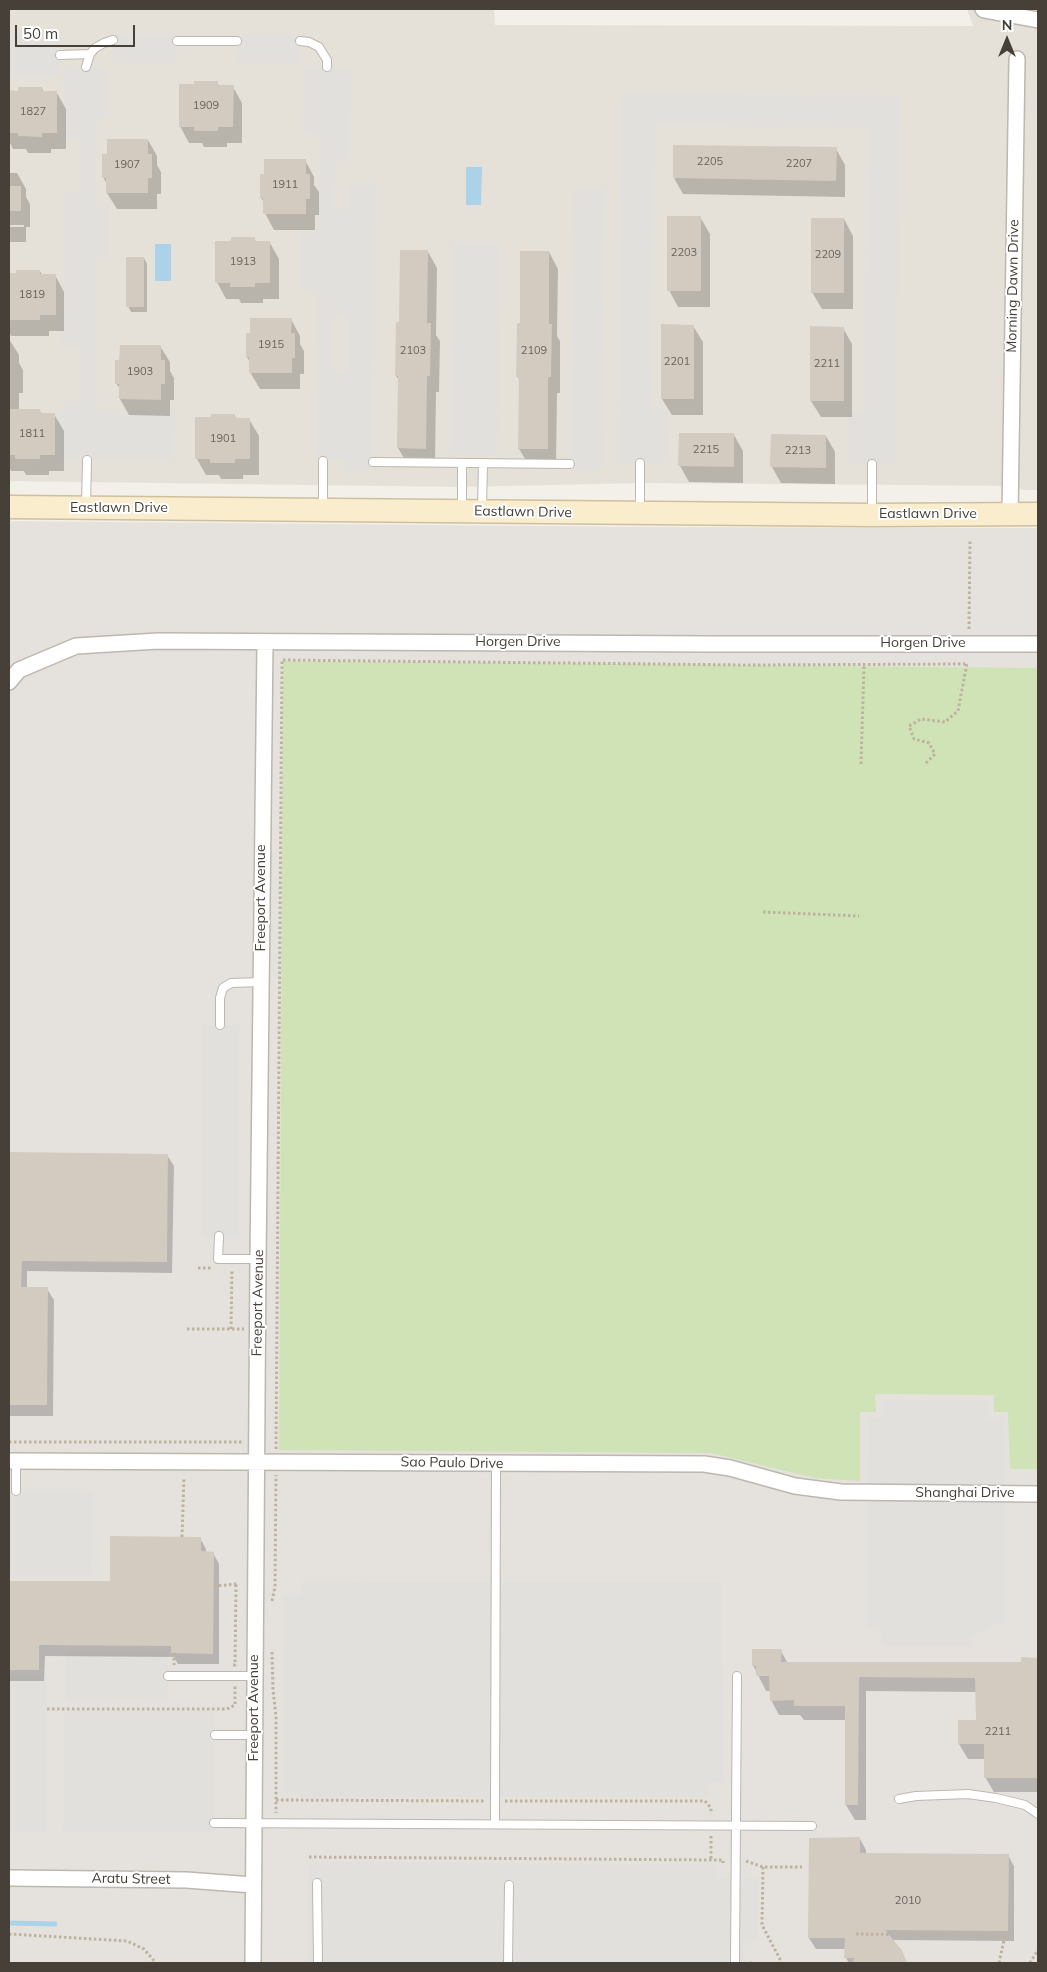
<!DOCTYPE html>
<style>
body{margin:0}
#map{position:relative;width:1047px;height:1972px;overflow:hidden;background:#f3f0e9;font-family:Mulish,sans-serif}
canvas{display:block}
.frame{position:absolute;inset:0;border:10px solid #464038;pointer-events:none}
.north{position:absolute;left:982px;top:15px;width:50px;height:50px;-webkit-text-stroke:4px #fff;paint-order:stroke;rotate:0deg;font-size:14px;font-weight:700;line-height:20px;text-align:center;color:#464038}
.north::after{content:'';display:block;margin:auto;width:18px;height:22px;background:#464038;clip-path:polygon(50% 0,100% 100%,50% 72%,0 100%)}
.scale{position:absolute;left:15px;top:25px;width:120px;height:22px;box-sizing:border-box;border:2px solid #464038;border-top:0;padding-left:6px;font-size:15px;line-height:18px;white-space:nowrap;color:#464038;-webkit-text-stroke:4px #fff;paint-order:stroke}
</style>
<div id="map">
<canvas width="1047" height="1972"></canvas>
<div class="frame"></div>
<div class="north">N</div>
<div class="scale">50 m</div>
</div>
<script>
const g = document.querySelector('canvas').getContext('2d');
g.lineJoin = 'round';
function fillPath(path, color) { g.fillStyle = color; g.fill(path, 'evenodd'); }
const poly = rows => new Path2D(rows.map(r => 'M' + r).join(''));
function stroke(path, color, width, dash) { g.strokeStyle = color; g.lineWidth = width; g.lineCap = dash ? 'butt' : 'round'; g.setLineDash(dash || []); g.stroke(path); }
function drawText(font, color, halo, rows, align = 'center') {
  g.font = font + ' Mulish,sans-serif'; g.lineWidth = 4; g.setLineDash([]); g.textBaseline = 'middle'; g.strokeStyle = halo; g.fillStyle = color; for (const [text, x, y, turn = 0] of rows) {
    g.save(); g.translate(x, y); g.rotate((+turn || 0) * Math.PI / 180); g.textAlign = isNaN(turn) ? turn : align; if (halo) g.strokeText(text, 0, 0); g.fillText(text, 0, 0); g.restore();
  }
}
const residential = poly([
 [9,9,494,9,495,25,973,26,967,9,1038,9,1038,490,1023,490,1010,486,911,485,640,483,462,487,9,481]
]);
const industrial = poly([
 [9,521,641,527,1038,528,1038,1963,9,1963]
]);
const green = poly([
 [283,661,1038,668,1038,1469,1010,1469,1008,1412,994,1412,994,1395,875,1394,876,1412,860,1412,860,1481,815,1478,711,1453,279,1450]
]);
const parking = poly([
 [9,33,60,33,60,77,9,77],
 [237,34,300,34,300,62,237,62],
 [113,35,177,35,177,64,113,63],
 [65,67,107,67,107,118,96,119,95,208,106,208,106,258,96,259,95,410,175,410,174,460,58,460,58,413,65,413,65,403,80,402,80,347,62,347,63,192,80,192,80,138,64,138],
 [303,67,351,68,350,161,335,161,334,210,348,210,349,183,377,183,373,470,345,470,344,461,316,461,318,291,300,291,300,233,318,233,319,133,302,133],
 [332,316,347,317,346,372,332,371],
 [621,92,900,95,896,465,847,464,847,412,864,411,867,127,760,126,655,125,652,408,667,409,666,463,617,463],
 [574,188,606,188,602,470,570,470],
 [451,243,499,243,498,454,450,454],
 [202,1025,239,1025,239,1237,202,1237],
 [988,1400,987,1418,1003,1419,1005,1624,991,1624,983,1631,971,1636,971,1646,883,1646,882,1629,868,1629,869,1418,884,1418,885,1401],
 [9,1491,92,1492,91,1575,9,1575],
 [301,1581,721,1582,723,1782,708,1782,708,1797,298,1797,298,1792,284,1792,284,1595,301,1595],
 [66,1651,168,1651,168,1700,66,1700],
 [9,1675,47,1675,46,1833,9,1832],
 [64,1711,215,1711,214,1833,63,1833],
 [309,1861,716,1865,716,1878,758,1878,757,1940,745,1941,743,1963,308,1963]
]);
const water = poly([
 [466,167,482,167,481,205,466,205],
 [155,244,171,244,171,281,155,281]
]);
const shadow = poly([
 [217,82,220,87,233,87,242,103,242,143,227,143,227,147,204,147,202,143,189,143,180,126],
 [42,88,44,93,57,93,66,109,66,149,51,149,51,153,28,153,26,149,13,149,9,141,9,92],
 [148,140,157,156,157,165,161,172,161,194,157,194,157,209,117,209,107,193,107,184,103,177],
 [836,149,845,165,845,197,683,194,674,178],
 [305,160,314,177,314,185,319,192,319,215,315,215,315,230,274,230,265,213,265,204,261,198],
 [9,173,17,173,26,189,26,197,30,204,30,227,26,227,26,242,9,242,9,227,24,227,24,225,9,225],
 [700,217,710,234,710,307,678,307,669,290],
 [844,219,853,236,853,309,822,309,812,292],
 [254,238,257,243,270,243,279,259,279,299,263,299,263,303,241,303,239,299,226,299,217,282],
 [428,252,437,268,436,335,440,341,439,392,436,392,435,465,408,465,398,448,399,380,396,376,400,323],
 [549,252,558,269,557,336,560,341,560,393,557,393,556,466,529,465,519,449,520,381,518,377,521,324],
 [144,258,147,264,147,312,131,312,128,306],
 [40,271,42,275,55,275,64,292,64,331,49,331,49,336,11,336,9,331,9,274],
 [291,319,300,336,300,344,304,351,304,374,300,374,300,389,260,389,250,372,250,363,247,357],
 [693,326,703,342,703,415,672,415,662,399],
 [843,328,852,344,852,417,821,417,811,401],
 [9,339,19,355,19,363,23,370,23,393,19,393,19,410,39,410,42,414,54,414,64,431,64,471,49,471,49,475,26,475,24,471,11,471,9,467],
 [160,346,170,362,170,371,174,378,174,400,170,400,170,416,129,415,120,399,120,389,116,383],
 [234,415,237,419,249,419,259,436,259,475,243,475,243,479,221,479,219,475,206,475,197,459,197,418],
 [734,435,743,451,743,483,689,482,680,466],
 [772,436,826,436,835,452,835,484,781,483,772,467],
 [9,1153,167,1155,174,1166,172,1273,27,1271,27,1288,47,1289,54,1300,53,1416,9,1416],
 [200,1538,206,1549,206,1553,213,1553,219,1564,219,1664,178,1664,174,1657,45,1656,44,1681,9,1681,9,1582,111,1583],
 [781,1651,788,1664,1022,1663,1022,1659,1038,1660,1038,1792,994,1792,985,1777,985,1759,968,1759,959,1744,977,1722,977,1692,866,1691,866,1820,855,1820,846,1805,847,1720,804,1720,800,1715,779,1715,771,1700,770,1691,766,1691,753,1665],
 [860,1839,866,1850,866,1854,1008,1855,1014,1866,1014,1941,892,1940,907,1963,849,1963,846,1958,846,1949,816,1949,809,1938]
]);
const stream = poly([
 [9,1923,55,1924]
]);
const building = poly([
 [194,81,218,81,218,85,234,85,233,127,218,127,218,131,194,131,194,127,179,127,179,84,194,84],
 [18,87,42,87,42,91,57,91,57,133,42,133,42,137,18,136,18,133,9,133,9,90,18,91],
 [107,139,148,139,148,154,152,154,152,178,148,178,148,193,106,193,106,178,102,178,102,154,107,154],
 [673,145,837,147,836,181,673,178],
 [264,159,306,159,306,174,310,174,310,199,306,199,306,214,263,214,263,198,260,198,260,174,264,174],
 [9,186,21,186,21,211,9,211],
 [667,216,701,216,701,291,667,291],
 [811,218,844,218,844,293,811,293],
 [231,237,255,237,255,241,270,241,270,283,255,283,255,287,230,287,230,283,215,283,215,241,231,241],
 [400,250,428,250,427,323,431,323,430,376,427,376,426,449,397,448,398,376,395,376,396,322,399,322],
 [520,251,549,251,549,324,552,324,551,377,548,377,548,449,518,449,519,377,516,377,517,323,520,323],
 [126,257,144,257,144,307,126,307],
 [16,270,40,270,40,274,56,274,56,315,40,315,40,320,9,320,9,273,16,273],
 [250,318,292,318,291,333,295,333,295,358,292,358,292,373,249,373,249,357,246,357,246,333,250,333],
 [661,324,694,325,694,399,661,399],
 [810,326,844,327,844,401,810,401],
 [120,345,161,345,161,360,165,360,165,384,161,384,161,400,119,399,119,384,115,384,115,360,119,360],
 [9,409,40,409,40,413,55,413,55,455,40,455,40,459,15,459,15,455,9,455],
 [211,414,235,414,235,418,250,418,250,459,235,459,235,463,210,463,210,459,195,459,195,417,211,417],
 [679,433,734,433,734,467,678,466],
 [771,434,826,435,826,468,770,467],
 [9,1152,168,1154,167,1262,22,1261,21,1287,48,1287,47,1405,9,1405],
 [110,1536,201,1537,201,1551,214,1552,213,1654,171,1653,171,1646,39,1645,39,1670,9,1670,9,1581,110,1581],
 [752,1649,782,1649,781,1662,1021,1662,1021,1657,1038,1658,1038,1778,984,1778,984,1744,958,1744,958,1720,976,1720,975,1678,859,1677,858,1805,845,1805,845,1706,794,1706,794,1700,770,1701,769,1676,756,1676,756,1666,752,1666],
 [860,1837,860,1853,1009,1854,1008,1931,885,1930,902,1950,907,1963,853,1963,854,1958,844,1958,845,1938,808,1938,809,1838]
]);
const path = poly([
 [969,629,970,540],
 [926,763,935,754,929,743,914,739,909,726,921,719,945,722,958,711,967,663],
 [861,764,864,665],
 [763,912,859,916],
 [198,1268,212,1268],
 [187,1329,244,1329],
 [231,1329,232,1269],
 [9,1442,243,1442],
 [276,1449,282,660,747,665,967,664],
 [182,1537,184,1477],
 [214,1586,237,1584],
 [272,1601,275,1587,276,1475],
 [272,1652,273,1690,276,1716,276,1813],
 [174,1653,174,1665],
 [233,1665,235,1665,236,1584],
 [47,1709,227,1709,235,1705,235,1685],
 [276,1800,486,1801],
 [505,1801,705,1801,711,1808,711,1814],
 [711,1836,711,1860],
 [309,1857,711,1860,723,1860,723,1863],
 [746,1861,763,1867,802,1867],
 [763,1867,762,1925,782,1963],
 [9,1934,127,1941,144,1949,156,1963],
 [856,1934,1006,1936],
 [750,1963,752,1963],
 [999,1963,1006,1931],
 [1030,1963,1038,1950]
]);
const lane = poly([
 [177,41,237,41],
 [300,41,309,42,319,47,327,60,327,67],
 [60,55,90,54],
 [86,67,90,54,95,48,104,43,113,40],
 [373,462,570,464],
 [86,505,87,460],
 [323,507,323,461],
 [462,509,462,463],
 [482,509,483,463],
 [640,511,640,463],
 [872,512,872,464],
 [220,1025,220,998,223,988,231,983,261,982],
 [219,1236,218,1259,258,1259],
 [16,1491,16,1461],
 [168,1676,255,1676],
 [215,1735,254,1735],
 [899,1799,916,1796,968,1794,996,1798,1025,1805,1038,1814],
 [214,1823,812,1826],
 [495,1824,496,1464],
 [317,1883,318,1963],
 [508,1963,509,1885],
 [735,1963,737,1676]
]);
const street = poly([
 [983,9,984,10,1038,20],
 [1010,514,1017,59],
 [9,682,19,670,76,646,158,641,713,644,1038,644],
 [9,1461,704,1464,730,1468,795,1486,841,1492,1038,1494],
 [9,1878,186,1880,253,1885],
 [253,1963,258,1259,265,642]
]);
const secondary = poly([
 [9,507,872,515,1038,514]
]);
const numberNames = [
 ["1909",206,106],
 ["1827",33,112],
 ["2205",710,162],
 ["2207",799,164],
 ["1907",127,165],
 ["1911",285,185],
 ["2203",684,253],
 ["2209",828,255],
 ["1913",243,262],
 ["1819",32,295],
 ["1915",271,345],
 ["2103",413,351],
 ["2109",534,351],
 ["2201",677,362],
 ["2211",827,364],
 ["1903",140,372],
 ["1811",32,434],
 ["1901",223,439],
 ["2215",706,450],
 ["2213",798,451],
 ["2211",998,1732],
 ["2010",908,1901]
];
const streetNames = [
 ["Morning Dawn Drive",1013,286,-89],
 ["Eastlawn Drive",119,508],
 ["Eastlawn Drive",523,512,1],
 ["Eastlawn Drive",928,514],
 ["Horgen Drive",518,642],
 ["Horgen Drive",923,643],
 ["Freeport Avenue",261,898,-90],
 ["Freeport Avenue",258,1303,-89],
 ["Sao Paulo Drive",452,1463,1],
 ["Shanghai Drive",965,1493],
 ["Freeport Avenue",254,1708,-90],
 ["Aratu Street",131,1879,1]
];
fillPath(residential, '#e6e1d8');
fillPath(industrial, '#e5e2de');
fillPath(green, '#d0e3b6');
fillPath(parking, '#e2e0dd');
fillPath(water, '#acd2e9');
fillPath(shadow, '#0003');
stroke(stream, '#acd2e9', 5);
fillPath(building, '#d3cbc0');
stroke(lane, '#bdb7ad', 10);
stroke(street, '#bdb7ad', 18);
stroke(secondary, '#cec09d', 25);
stroke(path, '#beb29f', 3, [2.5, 2.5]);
stroke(lane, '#fff', 8);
stroke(street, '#fff', 15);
stroke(secondary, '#f9edcd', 22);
drawText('11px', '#69635a', null, numberNames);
drawText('14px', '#464038', '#fff', streetNames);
</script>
